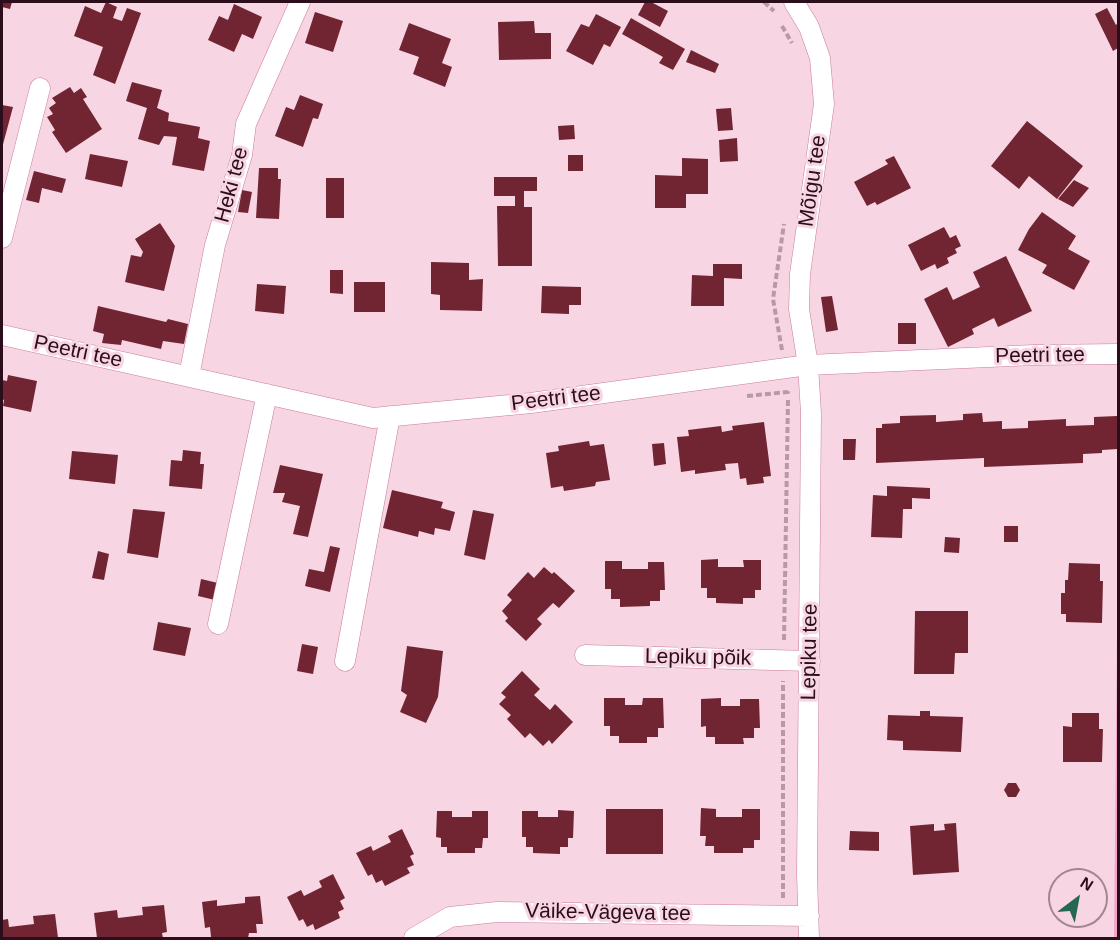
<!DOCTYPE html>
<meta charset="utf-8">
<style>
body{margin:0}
#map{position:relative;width:1120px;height:940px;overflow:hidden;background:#f8d5e3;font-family:Helvetica,sans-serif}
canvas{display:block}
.frame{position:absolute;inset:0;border:3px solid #2b0d1b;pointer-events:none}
.north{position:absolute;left:1048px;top:868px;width:60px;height:60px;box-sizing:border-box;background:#f8d5e3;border:2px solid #a68593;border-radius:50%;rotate:32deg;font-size:16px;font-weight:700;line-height:24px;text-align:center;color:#2b0d1b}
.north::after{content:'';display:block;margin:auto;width:21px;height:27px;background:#256654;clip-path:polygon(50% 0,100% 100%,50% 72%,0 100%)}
</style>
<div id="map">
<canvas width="1120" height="940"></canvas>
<div class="frame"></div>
<div class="north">N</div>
</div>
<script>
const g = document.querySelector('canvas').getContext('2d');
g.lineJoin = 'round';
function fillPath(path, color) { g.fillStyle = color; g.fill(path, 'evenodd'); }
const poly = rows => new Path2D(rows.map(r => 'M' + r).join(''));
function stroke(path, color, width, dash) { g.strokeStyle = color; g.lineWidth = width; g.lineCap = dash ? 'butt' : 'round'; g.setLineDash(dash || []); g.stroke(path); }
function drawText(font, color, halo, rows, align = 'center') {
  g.font = font + ' Helvetica,sans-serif'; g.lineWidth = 6; g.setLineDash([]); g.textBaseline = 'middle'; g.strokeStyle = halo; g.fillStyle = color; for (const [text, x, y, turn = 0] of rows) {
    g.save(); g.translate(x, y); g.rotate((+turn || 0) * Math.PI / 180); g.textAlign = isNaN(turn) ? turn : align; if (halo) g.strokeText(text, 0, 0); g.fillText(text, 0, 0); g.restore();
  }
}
const green = poly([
 [1118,537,1118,938,1114,938]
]);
const building = poly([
 [2,2,12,2,10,9,2,7],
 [106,2,117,7,113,18,122,21,127,8,141,13,115,84,93,75,103,47,74,36,85,6,101,13],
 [645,2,651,2,668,11,660,27,638,15],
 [234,4,262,17,253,39,242,34,234,52,208,40,219,16,228,20],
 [1107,8,1116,25,1118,23,1118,48,1113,51,1095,14],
 [315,12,343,21,333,52,305,43],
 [596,14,621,27,610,47,604,44,593,65,566,51,581,24,589,27],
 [631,18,685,49,673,70,659,63,663,57,622,34],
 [534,21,535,33,551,33,551,59,499,60,498,22],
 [409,23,451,39,442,63,452,67,445,87,413,74,419,57,399,50],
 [691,50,719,64,715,73,686,62],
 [132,82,162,90,157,108,169,113,168,121,200,127,198,138,210,141,204,171,172,165,177,137,164,136,159,145,138,139,147,108,126,101],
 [70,87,74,93,81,88,87,97,83,99,102,129,66,153,52,132,55,130,47,117,53,114,49,108,56,103,52,98],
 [300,95,323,104,318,119,313,118,303,147,275,136,286,107,294,110],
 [2,105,13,107,2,148],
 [731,108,733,130,718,131,716,109],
 [1027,121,1083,166,1057,199,1029,176,1019,189,991,166],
 [574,125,575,139,559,140,558,126],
 [737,138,738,161,720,162,719,140],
 [90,154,128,161,122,187,85,179],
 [568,155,583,155,583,171,568,171],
 [894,156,911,188,877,205,875,202,867,206,854,182,888,164,885,160],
 [682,158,708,159,708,194,686,194,686,208,655,208,655,175,682,176],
 [259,168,278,168,278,179,281,179,279,219,256,218],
 [34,171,66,179,62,193,42,188,39,203,26,200],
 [494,177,537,177,537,191,524,191,524,207,532,207,532,266,498,266,497,206,515,206,515,196,494,196],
 [326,178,344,178,344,218,326,218],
 [1074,180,1089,188,1073,207,1058,199],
 [242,190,252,192,248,213,238,212],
 [1042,212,1076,236,1068,249,1090,261,1074,290,1042,273,1047,265,1018,250,1029,229],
 [160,223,175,246,164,291,125,282,131,255,141,257,143,252,135,239],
 [944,227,950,238,956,235,961,246,955,249,957,253,947,258,949,263,937,269,935,264,921,271,908,245],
 [1006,256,1032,311,998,327,994,318,972,329,974,334,948,347,924,299,947,287,953,300,980,287,973,272],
 [431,262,469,263,469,280,483,279,482,311,440,310,440,295,431,294],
 [713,264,742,264,742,279,724,278,724,306,691,306,692,275,713,276],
 [330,270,343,270,343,294,330,293],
 [354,282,385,282,385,312,354,312],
 [257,284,286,286,284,314,255,311],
 [542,286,581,287,581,305,569,305,569,314,541,313],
 [832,296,838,330,826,332,821,297],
 [98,306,166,322,168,319,188,324,184,344,163,341,161,349,122,340,121,345,102,343,104,334,93,331],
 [898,323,916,323,916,344,898,344],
 [8,375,37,381,31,412,3,406,4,400,2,399,2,380,7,381],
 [982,413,983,422,1002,421,1002,429,1028,428,1028,421,1066,419,1066,426,1094,425,1094,417,1117,416,1118,449,1102,450,1102,453,1083,454,1083,463,984,467,984,458,876,463,876,428,882,428,882,424,900,423,900,416,936,415,936,422,963,420,963,414],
 [764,422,771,476,763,477,764,483,747,485,746,478,740,479,738,463,725,464,726,470,695,474,695,470,681,472,677,437,689,436,688,430,721,426,722,432,733,430,732,426],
 [843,439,856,439,855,460,843,460],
 [589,441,590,446,604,444,610,480,596,482,595,486,564,491,563,486,551,488,546,453,559,451,558,446],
 [664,443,666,464,654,466,652,444],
 [183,450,201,452,200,464,204,464,202,489,169,486,171,460,182,461],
 [72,451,118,455,115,484,69,479],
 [280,465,323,474,308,537,293,534,300,506,282,502,285,493,273,493],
 [887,486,930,488,930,499,912,498,912,509,903,509,902,538,871,537,873,495,887,496],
 [392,490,443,502,441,508,455,512,450,531,435,528,434,535,419,531,418,537,383,528],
 [133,509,165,512,158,558,127,553],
 [473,510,494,514,485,560,464,555],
 [1004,526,1018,526,1018,542,1004,542],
 [945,537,960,538,959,553,944,552],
 [330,546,340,548,330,592,305,586,309,569,324,572],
 [98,551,109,554,104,580,92,578],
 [718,559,718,567,744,567,743,560,761,560,761,590,755,590,755,598,743,598,743,604,716,603,716,598,707,598,707,588,701,588,701,560],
 [605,561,622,561,622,569,648,569,648,562,664,562,665,590,660,590,660,601,650,601,650,606,620,607,620,599,611,599,611,589,605,589],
 [1069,563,1100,564,1100,581,1103,581,1102,623,1066,622,1066,614,1061,614,1061,593,1065,593,1065,580,1068,580],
 [544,567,552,574,554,572,575,591,559,608,553,603,537,619,542,624,526,641,505,621,508,618,502,611,512,600,507,595,528,572,534,578],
 [201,579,218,583,215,600,198,596],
 [915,611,968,611,968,653,955,653,954,674,914,674],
 [158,622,191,628,185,656,153,650],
 [302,644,318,647,313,674,297,671],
 [407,646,443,651,438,697,426,723,400,712,407,695,401,691],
 [522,671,540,689,534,695,550,710,555,704,573,722,552,744,549,740,543,746,530,733,525,738,507,719,511,715,499,704,506,697,501,693],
 [604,698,625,698,625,705,642,705,643,698,663,698,664,728,658,728,658,737,647,737,647,743,619,743,619,736,610,736,610,726,604,726],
 [721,698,721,706,740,706,740,699,759,699,760,728,754,728,754,738,743,738,744,744,715,744,715,737,706,737,706,726,701,727,701,699],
 [920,711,930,711,930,716,963,717,961,752,903,750,903,741,887,740,888,715,920,716],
 [1072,713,1099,713,1099,729,1103,729,1102,762,1063,762,1063,726,1072,727],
 [1008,783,1016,783,1020,790,1016,797,1008,797,1004,790],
 [701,808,716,809,716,817,742,817,742,809,760,809,760,840,754,840,754,848,743,848,743,853,714,853,714,846,705,846,706,836,700,836],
 [606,809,663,809,663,854,606,854],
 [558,810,574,811,573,838,568,838,568,847,560,847,560,854,533,853,533,847,526,847,526,837,522,837,522,811,538,811,538,817,558,817],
 [437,811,452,811,452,817,472,817,472,811,488,811,488,838,483,838,482,848,475,848,475,853,447,853,447,847,441,847,441,838,436,837],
 [956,823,959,872,913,875,910,826,934,824,934,831,945,830,944,824],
 [402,829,414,854,410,856,414,865,407,868,410,873,385,886,382,880,376,883,372,874,368,876,356,853,371,846,373,851,391,842,388,836],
 [850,831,879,832,879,851,849,850],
 [333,874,345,898,340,901,344,909,338,912,340,918,315,930,313,924,307,927,303,919,299,921,287,897,301,890,304,896,322,887,319,881],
 [260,896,263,924,256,924,257,933,249,933,248,938,211,937,210,927,205,928,202,902,217,900,217,906,245,903,245,897],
 [164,905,167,932,162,933,163,938,97,938,94,913,117,910,118,918,143,915,142,907],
 [55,914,58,938,2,938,2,920,8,919,9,927,34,924,33,916]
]);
const path = poly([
 [764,2,774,11],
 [782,26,792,43],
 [782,350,773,299,784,224],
 [747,396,788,392,788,390],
 [784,640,788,399],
 [783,898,783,681]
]);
const street = poly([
 [794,2,809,27,820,58,824,104,800,274,799,309,808,365,811,413,807,875,809,938],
 [2,238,40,88],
 [2,335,373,418,531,403,808,365,1034,355,1118,354],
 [189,376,215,245,242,155,246,124,300,2],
 [218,624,267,394],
 [585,655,810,661],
 [345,661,390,416],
 [414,938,450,917,497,912,809,916]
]);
const streetNames = [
 ["Mõigu tee",813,181,-82],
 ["Heki tee",232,185,-75],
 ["Peetri tee",78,352,12],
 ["Peetri tee",1040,356,-1],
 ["Peetri tee",556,399,-7],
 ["Lepiku tee",810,652,-89],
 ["Lepiku põik",698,658,1],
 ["Väike-Vägeva tee",608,913,1]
];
fillPath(green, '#f6a3c7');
fillPath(building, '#712533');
stroke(street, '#ca7b9e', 21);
stroke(path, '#ba99a7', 4, [6, 3]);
stroke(street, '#fff', 20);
drawText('21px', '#2b0d1b', '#f8d5e3', streetNames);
</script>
